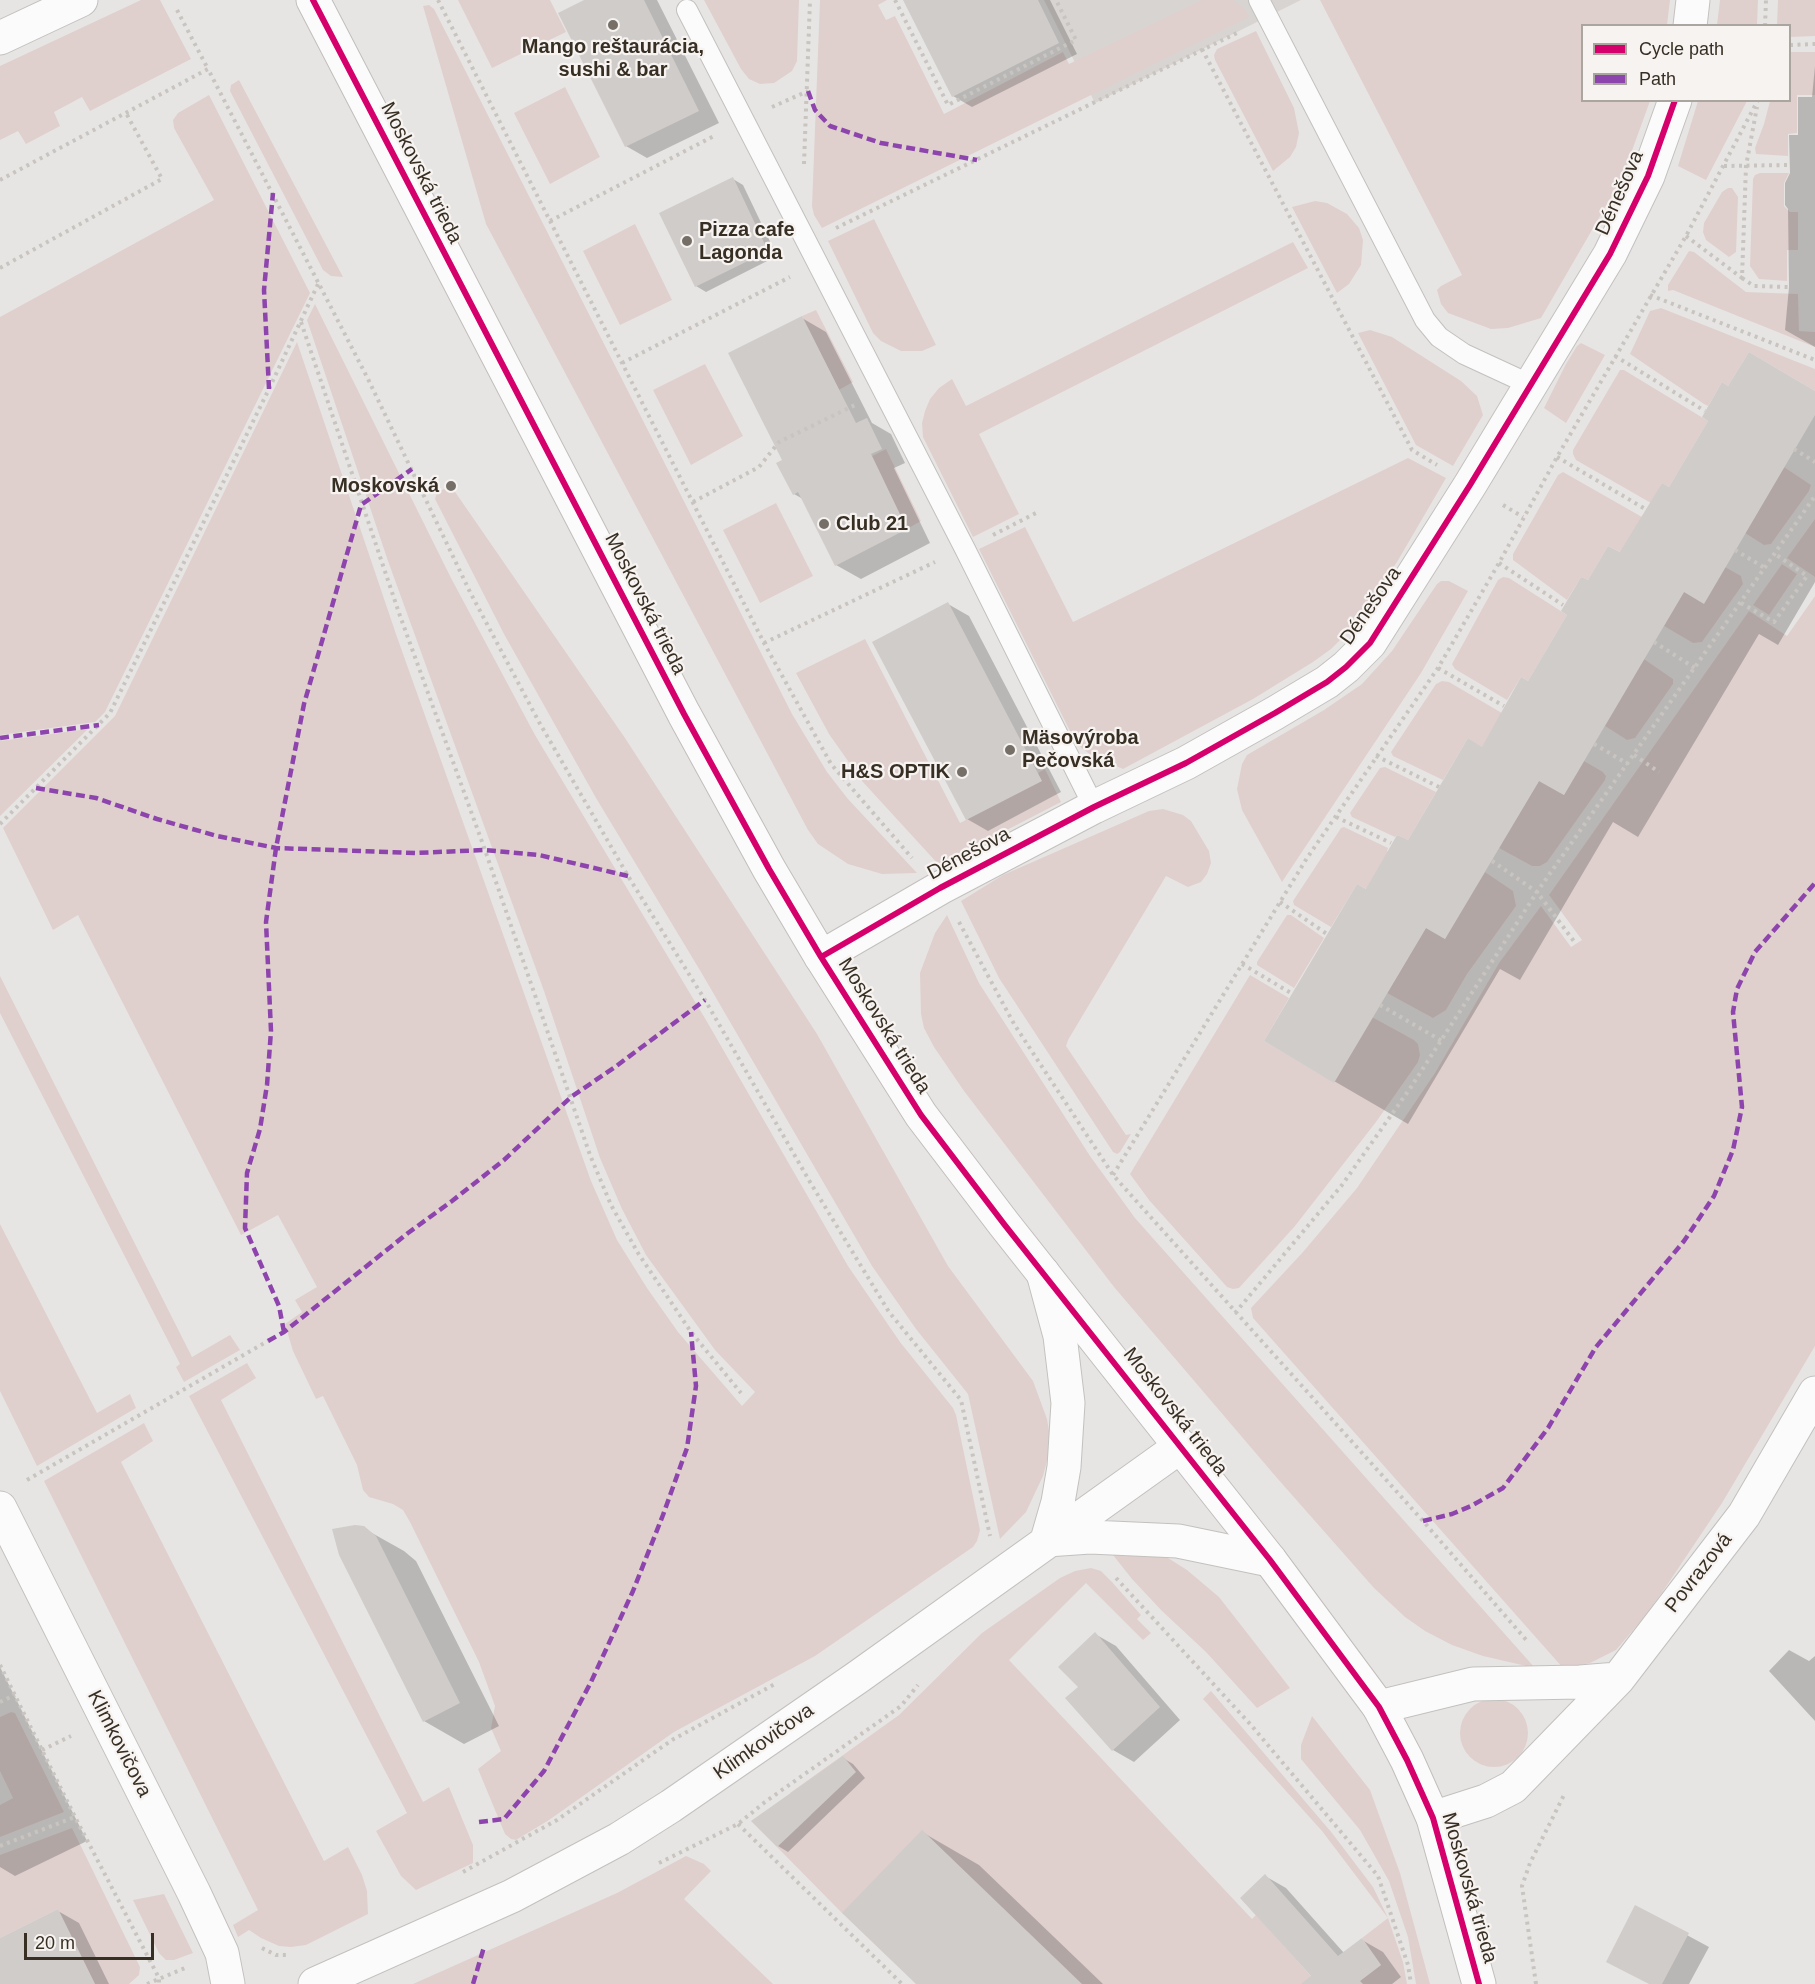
<!DOCTYPE html>
<meta charset="utf-8">
<style>
body{margin:0}
#map{position:relative;width:1815px;height:1984px;overflow:hidden;background:#e7e5e3;font-family:Helvetica,sans-serif}
canvas{display:block}
.legend{position:absolute;left:1581px;top:24px;width:210px;height:78px;box-sizing:border-box;background:#f6f3f1;border:2px solid #aaa59f;margin:0;padding:8px 10px;list-style:none;font-size:18px;color:#382f24}
.legend li{display:flex;align-items:center;gap:12px;height:30px}
.legend b{width:30px;border:2px solid #aaa59f}
.scale{position:absolute;left:24px;top:1933px;width:130px;height:27px;box-sizing:border-box;border:3px solid #382f24;border-top:0;padding-left:8px;font-size:18px;line-height:21px;white-space:nowrap;color:#382f24;-webkit-text-stroke:4px #f6f3f1;paint-order:stroke}
</style>
<div id="map">
<canvas width="1815" height="1984"></canvas>
<ul class="legend">
<li><b style="height:8px;background:#d6006c"></b>Cycle path</li>
<li><b style="height:8px;background:#8e44ad"></b>Path</li>
</ul>
<div class="scale">20 m</div>
</div>
<script>
const g = document.querySelector('canvas').getContext('2d');
g.lineJoin = 'round';
function fillPath(path, color) { g.fillStyle = color; g.fill(path, 'evenodd'); }
const poly = rows => new Path2D(rows.map(r => 'M' + r).join(''));
function stroke(path, color, width, dash) { g.strokeStyle = color; g.lineWidth = width; g.lineCap = dash ? 'butt' : 'round'; g.setLineDash(dash || []); g.stroke(path); }
function drawText(font, color, halo, rows, align = 'center') {
  g.font = font + ' Helvetica,sans-serif'; g.lineWidth = 4.5; g.setLineDash([]); g.textBaseline = 'middle'; g.strokeStyle = halo; g.fillStyle = color; for (const [text, x, y, turn = 0] of rows) {
    g.save(); g.translate(x, y); g.rotate((+turn || 0) * Math.PI / 180); g.textAlign = isNaN(turn) ? turn : align; if (halo) g.strokeText(text, 0, 0); g.fillText(text, 0, 0); g.restore();
  }
}
const built = poly([
 [1044,0,1301,0,1095,103]
]);
const green = poly([
 [141,0,160,0,191,59,90,111,82,97,54,112,60,126,26,144,18,131,0,140,0,66],
 [458,0,550,0,566,32,492,68],
 [704,0,799,0,797,61,792,71,774,83,760,84,749,79,741,69],
 [820,0,887,0,878,5,886,20,895,16,944,114,1063,52,1069,64,1202,0,1233,0,1246,11,1249,17,822,228,814,215,812,206],
 [1320,0,1670,0,1667,25,1582,26,1582,100,1650,101,1626,167,1614,192,1541,318,1508,328,1491,329,1448,313,1441,304,1437,290,1441,286,1462,275],
 [1720,0,1758,0,1757,25,1717,25],
 [1778,0,1815,0,1815,36,1790,37,1790,26,1777,25],
 [429,5,434,9,792,714,827,772,848,799,917,873,882,874,848,864,818,844,808,830,486,224,423,6],
 [1256,31,1294,108,1299,133,1296,147,1290,157,1273,171,1215,60,1214,55,1217,49],
 [1790,52,1815,52,1815,95,1797,95,1797,133,1788,134,1788,156,1756,154,1755,148,1764,124,1770,101,1790,100],
 [239,80,343,277,331,276,323,270,230,91,231,85],
 [565,87,600,157,550,184,514,113],
 [209,95,310,293,105,712,95,722,0,735,0,317,214,200,174,128,173,120,178,113],
 [1698,101,1747,101,1706,180,1678,166],
 [1760,173,1789,173,1784,183,1784,206,1790,212,1798,212,1798,250,1787,250,1787,281,1759,279,1750,266,1753,179,1755,175],
 [1728,188,1732,188,1738,197,1736,252,1729,257,1706,240,1703,232,1704,223,1722,192],
 [1315,201,1327,203,1347,214,1359,228,1363,240,1361,265,1349,284,1337,293,1292,207],
 [874,219,936,345,922,351,901,351,881,341,873,333,828,241],
 [635,224,672,300,620,325,583,251],
 [1293,242,1308,268,979,434,1019,514,973,537,923,437,922,423,925,411,930,399,939,388,952,379,966,406],
 [1689,251,1694,252,1746,292,1798,294,1799,331,1815,332,1815,347,1673,290,1668,291,1668,285],
 [315,304,451,578,535,735,706,1020,848,1266,900,1342,953,1408,956,1415,980,1530,977,1541,973,1547,815,1656,674,1732,549,1820,516,1840,511,1839,505,1834,478,1769,501,1751,491,1728,495,1706,479,1662,410,1522,403,1510,393,1504,369,1497,363,1490,357,1465,323,1396,316,1399,293,1351,285,1324,302,1312,295,1300,317,1287,278,1215,241,1235,78,915,53,930,3,828,115,716,297,342,397,637,591,1181,617,1240,647,1288,678,1332,742,1406,755,1392,715,1350,646,1255,622,1209,600,1158,544,991,388,561,307,320],
 [1661,308,1815,369,1815,391,1749,352,1728,386,1722,382,1708,406,1704,404,1630,354,1650,311],
 [816,310,853,382,839,390,802,316],
 [1370,330,1392,337,1461,381,1477,396,1483,415,1453,466,1416,445,1358,333],
 [1581,343,1605,355,1566,423,1544,408,1566,364,1577,346],
 [705,364,743,436,691,465,653,390],
 [1620,370,1624,370,1708,421,1669,487,1662,483,1651,503,1576,460,1573,454,1573,450],
 [886,449,921,521,907,529,872,456],
 [1408,458,1446,478,1397,562,1344,636,1331,649,1313,662,1253,699,1123,769,1091,755,1079,746,1073,737,979,549,1025,527,1073,622],
 [1784,467,1811,485,1809,491,1771,544,1764,545,1745,533],
 [1563,472,1649,521,1629,556,1608,546,1588,580,1581,577,1567,600,1513,560,1513,554,1558,475],
 [451,486,625,738,817,1034,948,1266,1033,1381,1047,1419,1051,1442,1048,1457,1043,1476,1026,1512,1000,1539,968,1394,916,1329,872,1266,701,972,596,798,504,634,435,499,437,492],
 [776,503,813,576,760,603,723,530],
 [1815,519,1815,577,1787,558],
 [1782,564,1797,574,1769,615,1753,605],
 [1725,567,1741,576,1743,584,1702,642,1693,643,1664,626,1684,592],
 [1503,577,1509,578,1567,615,1528,681,1521,677,1507,700,1455,669,1452,664,1498,580],
 [1441,581,1449,581,1468,591,1421,673,1282,882,1242,810,1237,789,1242,764,1247,755,1324,710,1362,684,1392,651,1437,584],
 [1815,596,1815,1346,1722,1503,1661,1594,1640,1622,1616,1650,1590,1663,1563,1668,1253,1318,1251,1308,1303,1252,1357,1188,1435,1073,1499,963,1541,906,1571,947,1582,940,1549,895,1749,611,1787,636],
 [865,639,960,823,1041,781,1038,773,1045,769,1061,802,939,865,862,781,829,734,796,673],
 [1644,659,1673,679,1673,684,1635,738,1627,740,1605,726],
 [1442,681,1449,682,1507,716,1486,750,1468,738,1443,780,1393,756,1391,752,1436,684],
 [88,729,0,816,0,741],
 [1584,761,1603,772,1606,776,1605,780,1547,862,1540,866,1532,866,1499,848,1539,781,1564,795],
 [1385,767,1436,792,1408,840,1397,835,1395,837,1352,817,1350,813,1380,768],
 [1163,809,1183,815,1191,821,1209,851,1211,863,1207,874,1201,882,1188,887,1166,876,1068,1040,1066,1046,1126,1135,1131,1134,1120,1152,1117,1154,1113,1152,999,978,961,901,1003,875,1149,811],
 [1344,827,1388,848,1387,851,1399,857,1376,894,1357,884,1331,927,1294,905,1293,901,1341,828],
 [1485,872,1513,891,1516,906,1467,974,1446,1010,1433,1018,1387,993,1426,928,1445,939],
 [947,915,979,983,1090,1156,1135,1218,1535,1668,1483,1656,1452,1645,1425,1631,1405,1617,1374,1588,1277,1478,1114,1287,964,1091,934,1047,924,1028,921,1014,920,973,935,933],
 [1287,915,1291,915,1324,938,1294,988,1257,965,1257,962],
 [1250,975,1289,998,1264,1041,1333,1082,1372,1017,1414,1040,1418,1044,1420,1055,1418,1062,1376,1122,1295,1226,1239,1288,1233,1289,1227,1287,1149,1200,1130,1174],
 [0,976,192,1357,230,1335,240,1350,184,1382,176,1367,180,1364,0,1013],
 [0,1224,97,1413,130,1394,136,1408,37,1466,0,1391],
 [247,1363,256,1378,221,1400,423,1802,449,1787,473,1845,473,1863,416,1890,401,1876,376,1831,407,1813,189,1396],
 [144,1423,153,1441,121,1462,324,1861,348,1847,362,1875,367,1891,368,1914,306,1945,291,1947,279,1946,261,1938,249,1930,238,1937,233,1925,258,1910,44,1481],
 [1109,1550,1160,1556,1168,1558,1187,1570,1219,1597,1290,1688,1257,1708,1206,1652,1162,1611,1132,1579],
 [1091,1568,1101,1571,1112,1582,1141,1615,1137,1619,1151,1633,1143,1640,1086,1583,1009,1660,1252,1919,1256,1915,1318,1984,1082,1984,842,1913,777,1847,811,1815,790,1793,899,1715,982,1633,1060,1578,1075,1571],
 [1211,1691,1332,1833,1373,1887,1388,1918,1403,1962,1407,1984,1356,1984,1381,1965,1362,1938,1388,1918,1322,1831,1203,1699],
 '1460 1733a34 34 0 1 1 68 0a34 34 0 1 1-68 0Z',
 [11,1712,15,1713,64,1812,0,1837,0,1805,13,1798,0,1771,0,1717],
 [1312,1716,1370,1790,1400,1873,1430,1984,1416,1984,1408,1937,1389,1881,1360,1830,1301,1759,1301,1745],
 [72,1828,140,1967,139,1975,129,1984,95,1984,58,1909,0,1938,0,1855],
 [686,1856,704,1864,711,1871,684,1899,773,1984,413,1984,617,1893],
 [164,1894,193,1953,174,1960,166,1960,159,1953,133,1900]
]);
const shadow = poly([
 [588,0,657,0,719,123,647,158,626,146],
 [905,0,1050,0,1077,54,972,107,953,96],
 [1815,66,1815,347,1785,330,1789,287,1788,209,1785,205,1785,183,1790,173,1789,135,1798,135,1798,97,1812,97],
 [733,179,743,185,777,256,706,292,696,286,661,214],
 [802,318,826,332,872,423,891,434,905,463,894,468,930,543,861,579,836,565,803,499,794,494,784,460],
 [1729,388,1815,392,1815,582,1778,645,1759,634,1638,837,1613,822,1520,980,1500,969,1408,1124,1334,1081,1367,891,1409,842,1483,748,1528,683,1588,582,1621,554,1670,489],
 [948,604,969,616,1061,792,988,831,967,819],
 [363,1528,404,1551,416,1561,499,1726,464,1744,424,1721],
 [1095,1634,1116,1646,1180,1720,1134,1762,1113,1750,1080,1687],
 [1789,1650,1809,1661,1815,1656,1815,1721,1769,1671],
 [0,1667,87,1841,15,1876,0,1867],
 [843,1758,853,1764,865,1778,788,1852,778,1846,753,1821],
 [922,1832,979,1865,1103,1984,919,1984],
 [1265,1876,1286,1888,1344,1953,1362,1940,1383,1952,1401,1977,1392,1984,1320,1984],
 [1635,1907,1709,1947,1689,1984,1650,1984],
 [58,1911,79,1923,109,1984,0,1984,0,1940]
]);
const building = poly([
 [584,0,644,0,699,111,625,147,558,13],
 [903,0,1038,0,1059,43,952,97],
 [733,177,768,251,695,287,659,213],
 [802,316,856,423,867,418,882,449,871,454,907,529,835,566,798,492,793,495,776,463,782,460,728,353],
 [1749,352,1815,391,1815,415,1704,604,1684,592,1564,795,1539,781,1445,939,1426,928,1334,1083,1264,1041,1357,884,1366,889,1397,835,1408,840,1468,738,1482,747,1521,677,1528,681,1567,615,1561,611,1581,577,1588,580,1608,546,1620,552,1662,483,1669,487,1708,421,1702,417,1722,382,1728,386],
 [948,602,1042,781,966,820,872,642],
 [355,1525,364,1526,376,1536,460,1703,423,1722,339,1555,332,1529],
 [1095,1632,1160,1707,1112,1751,1065,1698,1078,1687,1058,1667],
 [843,1756,856,1772,777,1847,751,1821],
 [922,1830,1082,1984,916,1984,842,1913],
 [1265,1874,1338,1956,1362,1938,1381,1965,1360,1981,1363,1984,1301,1984,1311,1976,1240,1898],
 [1635,1905,1689,1933,1662,1984,1649,1984,1606,1962],
 [58,1909,95,1984,0,1984,0,1938]
]);
const path = poly([
 [438,0,764,643,831,764,912,858],
 [895,0,948,105,1076,40,1056,0],
 [177,10,208,69],
 [1765,26,1766,0],
 [1790,45,1815,44],
 [1202,49,1412,450,1437,465],
 [772,107,808,91],
 [804,164,810,0],
 [1724,166,1788,165],
 [0,180,208,69,369,381,470,592,539,722,628,876,705,1000,810,1182,889,1312,961,1400,990,1536],
 [550,221,714,136],
 [836,228,1239,32],
 [1686,236,1742,278,1746,166,1757,107],
 [0,268,162,179,126,113],
 [1742,278,1754,286,1788,287],
 [1650,295,1815,360],
 [301,322,399,613,485,850,590,1155,611,1205,638,1253,691,1332,741,1393],
 [1615,356,1705,411],
 [622,363,790,277],
 [1794,449,1815,462],
 [1557,457,1647,510],
 [693,502,759,467,779,442,855,405],
 [1503,505,1523,517],
 [993,535,1038,512],
 [1735,550,1765,568],
 [1499,563,1563,605],
 [1741,603,1774,622,1807,576,1775,554],
 [1654,642,1695,668],
 [764,643,935,562],
 [1438,668,1504,706],
 [1594,744,1628,764],
 [1634,755,1659,772],
 [1376,756,1439,787],
 [1336,817,1391,843],
 [0,824,110,713,269,389,319,282],
 [1492,861,1537,892,1576,944],
 [1280,902,1327,934],
 [959,922,1014,1024,1113,1175,1423,1521,1528,1642],
 [1242,964,1291,993],
 [1380,1005,1442,1041],
 [1113,1175,1307,858,1438,668,1499,563,1557,457,1686,236,1758,100],
 [1235,1313,1342,1185,1411,1087,1537,892,1815,496],
 [27,1480,268,1341],
 [1116,1578,1251,1725,1378,1876,1408,1965,1411,1984],
 [0,1665,75,1817,159,1978,159,1984],
 [0,1702,15,1695],
 [42,1750,71,1736],
 [738,1824,902,1984],
 [0,1846,75,1817],
 [659,1863,738,1824,765,1802,901,1706,918,1685],
 [463,1872,557,1820,672,1740,775,1684],
 [262,1948,276,1955,289,1955],
 [147,1984,185,1968],
 [1536,1984,1522,1886,1530,1863,1565,1793]
]);
const lane = poly([
 [1259,0,1425,320,1439,337,1464,354,1531,385],
 [687,10,965,549,1094,807]
]);
const street = poly([
 [1690,26,1693,0],
 [0,38,81,0],
 [821,957,940,888,1094,807,1186,763,1275,713,1327,682,1346,667,1370,643,1470,485,1610,254,1648,176,1675,100],
 [1043,1273,1060,1336,1068,1403,1064,1467,1058,1502,1047,1540],
 [0,1508,194,1893,222,1953,228,1984],
 [1047,1540,1090,1537,1178,1541,1270,1560],
 [1379,1707,1473,1684,1580,1682,1618,1679],
 [1433,1818,1486,1801,1513,1787,1618,1679,1744,1515,1815,1393],
 [315,1984,512,1896,619,1839,671,1806,858,1677,1181,1446]
]);
const secondary = poly([
 [313,0,684,714,769,869,821,957,921,1115,1004,1224,1270,1560,1379,1707,1407,1760,1433,1818,1479,1984]
]);
const quiet = poly([
 [808,91,815,110,830,126,881,143,977,160],
 [269,389,264,290,273,193],
 [0,738,99,725],
 [36,788,96,798,157,819,217,836,276,848,416,853,485,850,539,855,628,876],
 [284,1332,279,1306,245,1228,247,1173,260,1129,267,1085,271,1031,266,922,276,848,304,704,361,505,412,469],
 [268,1341,284,1332,408,1233,452,1201,504,1160,571,1097,615,1067,705,1000],
 [1423,1521,1452,1514,1471,1506,1503,1488,1548,1428,1596,1347,1684,1241,1714,1196,1733,1150,1742,1107,1733,1012,1737,989,1755,952,1815,883],
 [479,1822,504,1819,544,1771,591,1682,633,1591,663,1515,687,1448,696,1386,691,1332],
 [473,1984,484,1947]
]);
const cycleway = poly([
 [313,0,684,714,769,869,821,957,921,1115,1004,1224,1270,1560,1379,1707,1407,1760,1433,1818,1479,1984],
 [821,957,940,888,1094,807,1186,763,1275,713,1327,682,1346,667,1370,643,1470,485,1610,254,1648,176,1675,100]
]);
const markers = [
 [613,25,6,"#756f67"],
 [687,241,6,"#756f67"],
 [451,486,6,"#756f67"],
 [824,524,6,"#756f67"],
 [1010,750,6,"#756f67"],
 [962,772,6,"#756f67"]
];
const poiNames = [
 ["Mango reštaurácia,",613,47,"center"],
 ["sushi & bar",613,70,"center"],
 ["Pizza cafe",699,230],
 ["Lagonda",699,253],
 ["Moskovská",439,486,"right"],
 ["Club 21",836,524],
 ["Mäsovýroba",1022,738],
 ["Pečovská",1022,761],
 ["H&S OPTIK",950,772,"right"]
];
const streetNames = [
 ["Moskovská trieda",421,173,63],
 ["Dénešova",1620,193,-66],
 ["Moskovská trieda",645,604,63],
 ["Dénešova",1371,606,-55],
 ["Dénešova",969,854,-28],
 ["Moskovská trieda",884,1026,58],
 ["Moskovská trieda",1175,1412,52],
 ["Povrazová",1699,1573,-52],
 ["Klimkovičova",764,1742,-35],
 ["Klimkovičova",119,1744,63],
 ["Moskovská trieda",1469,1888,74]
];
fillPath(built, '#d8d4d1');
fillPath(green, '#dfd0ce');
fillPath(shadow, '#0003');
fillPath(building, '#cfccca');
stroke(lane, '#c3c1bf', 22);
stroke(street, '#c3c1bf', 35);
stroke(secondary, '#c1bebc', 35);
stroke(path, '#c8c4c0', 4, [3, 4.5]);
stroke(lane, '#fbfbfb', 20);
stroke(street, '#fbfbfb', 33);
stroke(secondary, '#fbfbfb', 33);
stroke(quiet, '#8e44ad', 4.5, [9, 4.5]);
stroke(cycleway, '#d6006c', 6);
for (const [x, y, r, color] of markers) { const dot = new Path2D(); dot.arc(x, y, r, 0, 2 * Math.PI); g.fillStyle = color; g.fill(dot); stroke(dot, '#f6f3f1', 2); }
drawText('bold 20px', '#382f24', '#f6f3f1', poiNames, 'left');
drawText('20px', '#382f24', '#f6f3f1', streetNames);
</script>
